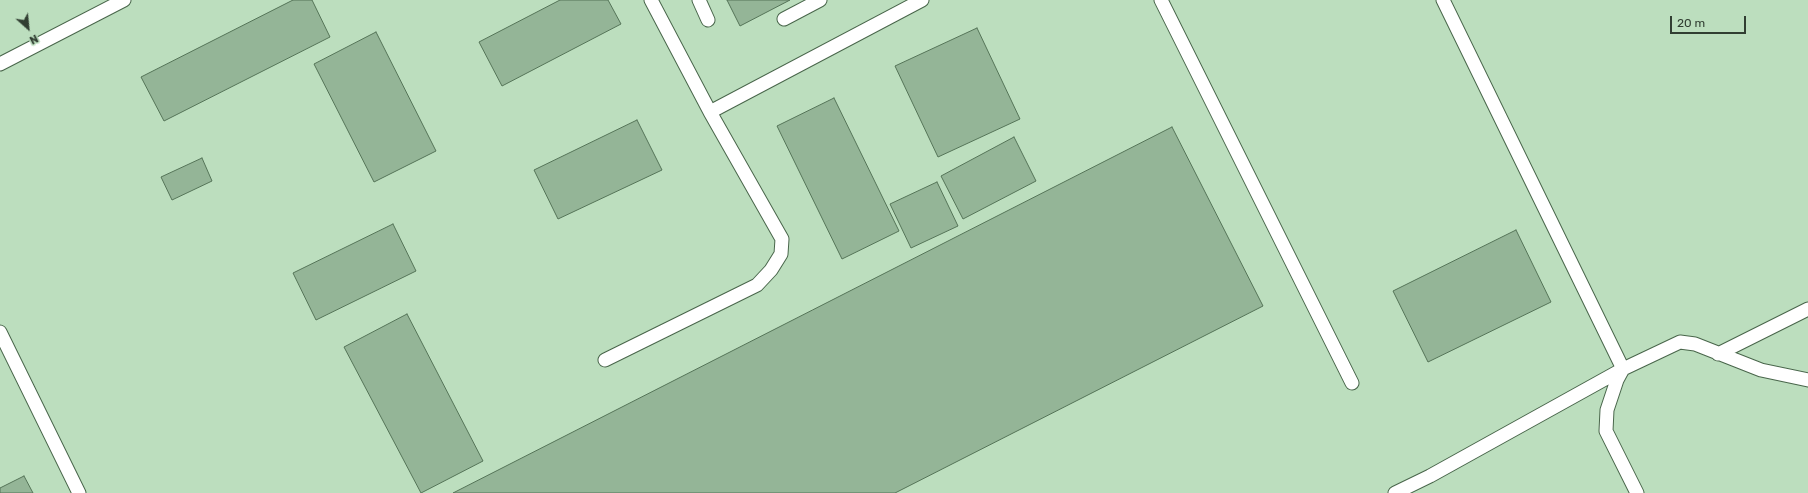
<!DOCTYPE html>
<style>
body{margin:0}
#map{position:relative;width:1808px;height:493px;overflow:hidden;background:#bcdebe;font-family:Rubik,sans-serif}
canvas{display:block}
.north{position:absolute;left:8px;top:8px;width:40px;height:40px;-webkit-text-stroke:3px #bcdebe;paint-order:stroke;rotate:153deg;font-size:11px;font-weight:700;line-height:16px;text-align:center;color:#313e32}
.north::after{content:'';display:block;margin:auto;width:14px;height:18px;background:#313e32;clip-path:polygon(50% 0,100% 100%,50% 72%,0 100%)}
.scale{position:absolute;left:1670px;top:16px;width:76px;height:18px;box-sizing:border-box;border:2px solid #313e32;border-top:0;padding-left:5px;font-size:12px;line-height:14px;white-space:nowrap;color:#313e32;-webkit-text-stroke:3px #bcdebe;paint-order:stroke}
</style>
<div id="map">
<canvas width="1808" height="493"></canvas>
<div class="north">N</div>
<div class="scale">20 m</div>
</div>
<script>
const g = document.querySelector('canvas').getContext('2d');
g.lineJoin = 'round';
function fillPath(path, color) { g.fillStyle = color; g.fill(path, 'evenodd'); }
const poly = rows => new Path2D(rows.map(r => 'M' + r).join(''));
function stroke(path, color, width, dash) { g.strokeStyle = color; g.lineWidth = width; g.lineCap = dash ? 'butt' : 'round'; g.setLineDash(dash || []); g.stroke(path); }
const building = poly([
 [293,0,312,0,330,37,164,121,141,77,293,0],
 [560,0,608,0,621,24,502,86,479,42,560,0],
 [727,0,790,0,740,26,727,0],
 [977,28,1020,119,938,157,895,66,977,28],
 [376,32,436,151,374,182,314,64,376,32],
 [834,98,899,231,842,259,777,126,834,98],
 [637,120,662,170,558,219,534,170,637,120],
 [1172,127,1263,306,895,493,453,493,1172,127],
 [1014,137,1036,181,963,219,941,176,1014,137],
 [202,158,212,181,172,200,161,177,202,158],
 [937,182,958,226,911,248,890,204,937,182],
 [393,224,416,271,316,320,293,273,393,224],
 [1516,230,1551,302,1428,362,1393,291,1516,230],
 [407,314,483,461,421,493,344,347,407,314],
 [24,476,33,493,0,493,0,488,24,476]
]);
const lane = poly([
 [699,0,708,20],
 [1161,0,1352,383],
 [1443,0,1623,369],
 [784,19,820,0],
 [0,64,124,0],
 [710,112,922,0],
 [0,332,79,493],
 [1718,354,1808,309],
 [605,360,757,285,771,270,781,254,782,239,710,112,651,0],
 [1623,369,1617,380,1607,410,1606,431,1637,493],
 [1395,493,1430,476,1623,369,1680,342,1695,344,1761,370,1808,380]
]);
fillPath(building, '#94b597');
stroke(building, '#557458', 1);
stroke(lane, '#49664b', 15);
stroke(lane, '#fff', 13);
</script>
